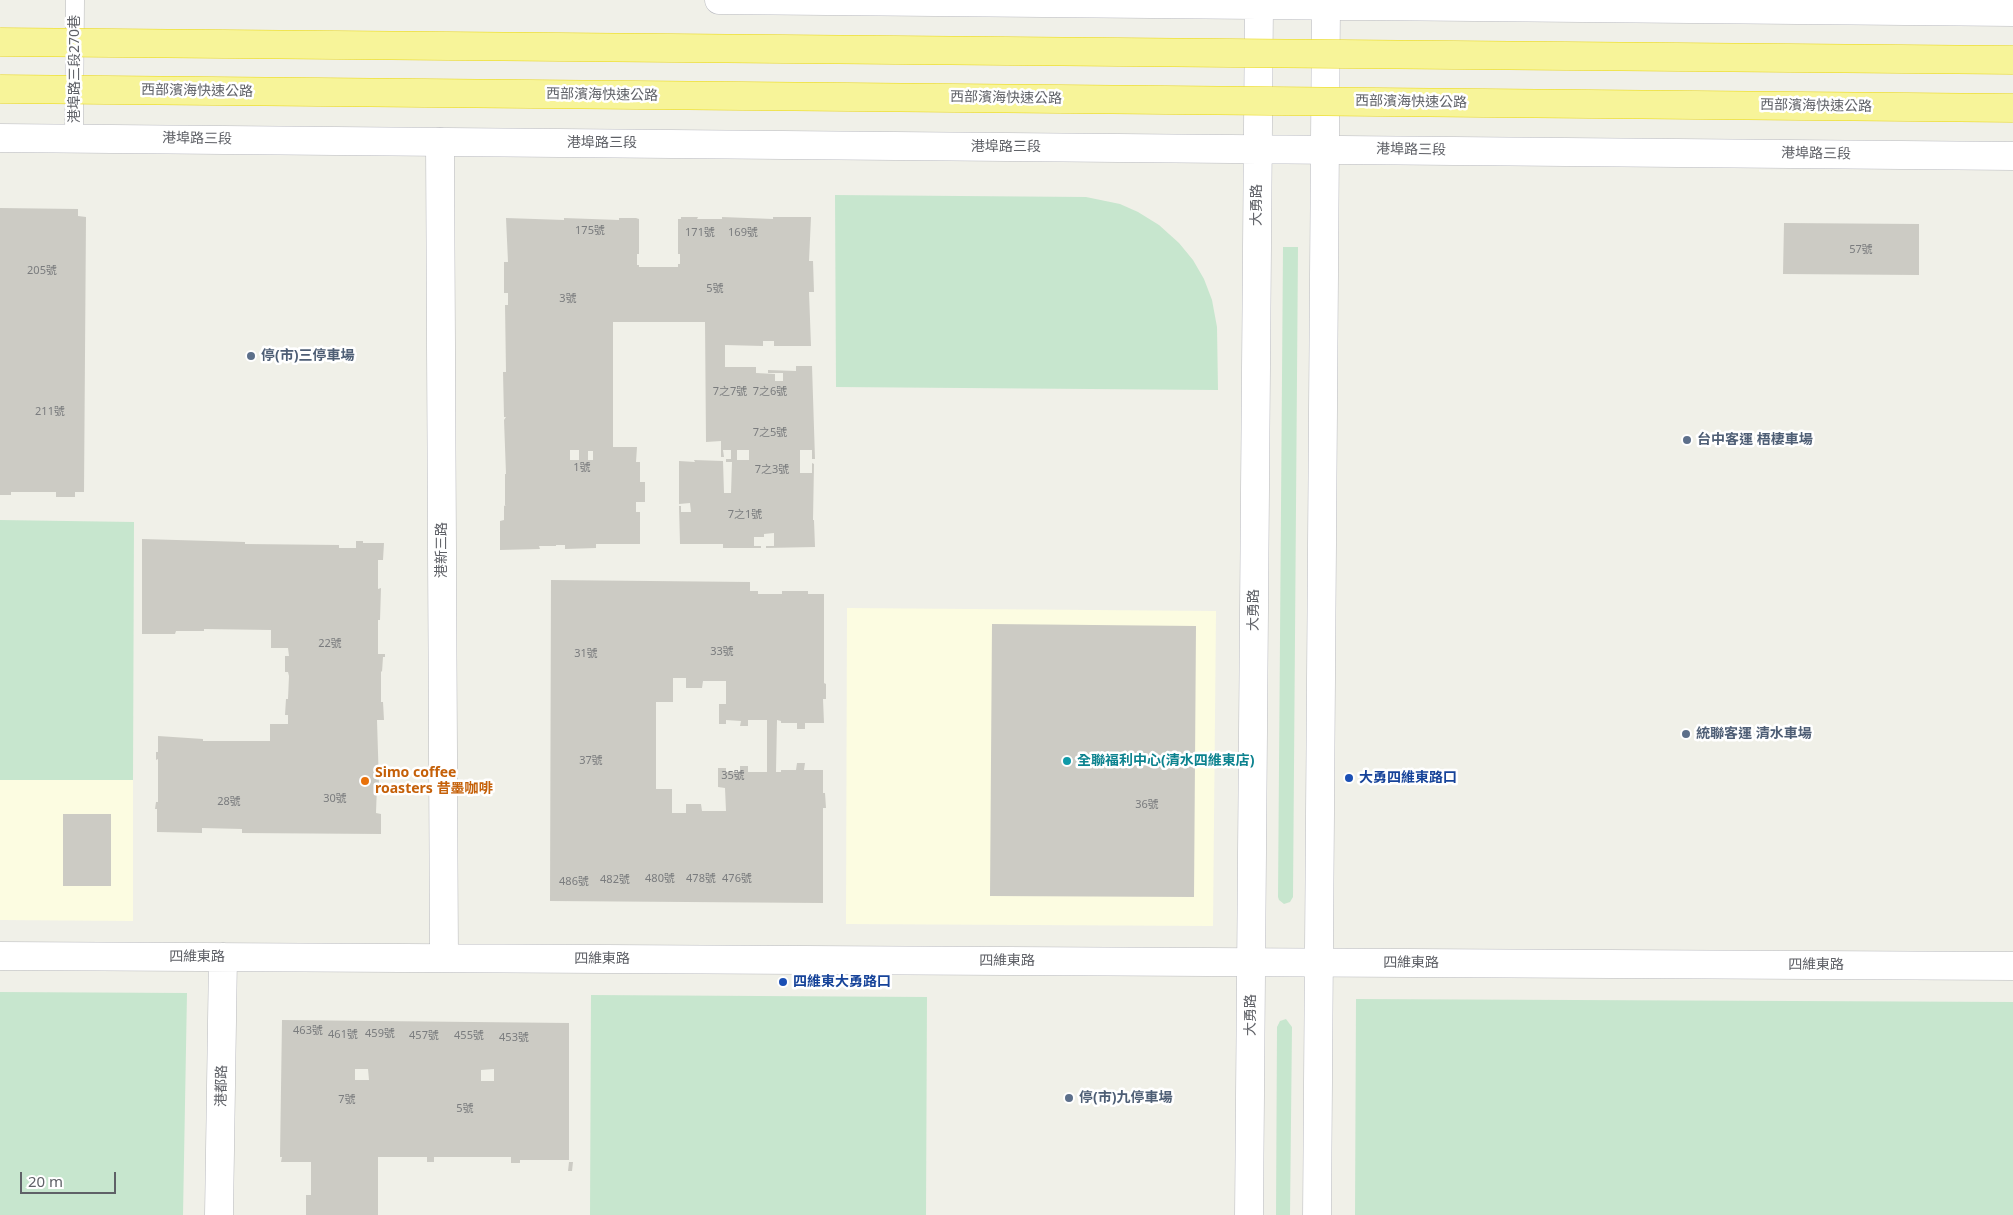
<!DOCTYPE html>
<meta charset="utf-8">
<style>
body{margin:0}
#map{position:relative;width:2013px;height:1215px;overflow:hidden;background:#f0f0e8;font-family:"Noto Sans",sans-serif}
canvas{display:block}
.scale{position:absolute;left:20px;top:1172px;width:96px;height:22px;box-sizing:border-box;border:2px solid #5f6167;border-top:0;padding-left:6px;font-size:15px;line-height:18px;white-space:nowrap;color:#5f6167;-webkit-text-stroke:4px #fff;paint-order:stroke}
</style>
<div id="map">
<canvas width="2013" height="1215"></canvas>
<div class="scale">20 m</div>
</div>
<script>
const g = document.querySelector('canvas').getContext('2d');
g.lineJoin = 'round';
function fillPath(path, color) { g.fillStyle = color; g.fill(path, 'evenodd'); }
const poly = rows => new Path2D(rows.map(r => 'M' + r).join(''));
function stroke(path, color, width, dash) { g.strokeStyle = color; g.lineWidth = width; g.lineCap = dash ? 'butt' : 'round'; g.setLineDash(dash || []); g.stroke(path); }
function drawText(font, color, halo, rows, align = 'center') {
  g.font = font + ' "Noto Sans","Noto Sans TC",sans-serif'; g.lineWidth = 5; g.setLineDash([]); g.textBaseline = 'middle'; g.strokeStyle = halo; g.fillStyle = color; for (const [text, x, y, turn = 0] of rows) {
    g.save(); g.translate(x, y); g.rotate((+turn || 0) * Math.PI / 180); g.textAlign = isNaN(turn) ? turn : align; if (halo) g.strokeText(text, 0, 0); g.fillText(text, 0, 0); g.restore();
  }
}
const commercial = poly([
 [847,608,1216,611,1213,926,846,924],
 [0,780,133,780,133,921,0,920]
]);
const green = poly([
 [835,195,1086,197,1120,204,1138,212,1159,225,1179,243,1193,260,1204,279,1212,300,1217,327,1218,390,836,387],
 [1283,247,1298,247,1293,897,1290,902,1284,904,1279,900,1278,897],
 [0,520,134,522,133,780,0,780],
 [0,992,187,993,183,1215,0,1215],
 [591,995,927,997,926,1215,590,1215],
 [1356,999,2013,1002,2013,1215,1355,1215],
 [1286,1019,1292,1027,1290,1215,1276,1215,1277,1027,1280,1021]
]);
const building = poly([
 [0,208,78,209,78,216,86,217,84,492,75,492,75,497,56,497,56,492,11,492,11,495,0,495],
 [681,217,698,217,697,219,722,219,722,217,773,219,773,217,811,217,809,261,813,261,814,292,809,292,811,346,774,346,774,341,763,341,763,346,725,345,725,367,756,367,756,373,775,374,775,381,783,381,783,373,768,373,768,370,796,371,796,366,812,366,815,459,812,459,812,450,800,450,800,473,812,473,812,463,814,464,813,520,814,520,815,547,766,548,766,546,774,546,774,533,764,534,764,537,754,537,754,546,761,546,761,548,723,548,723,544,680,544,679,506,681,506,681,512,691,512,690,503,679,504,679,461,695,462,694,460,723,461,724,493,731,493,732,462,726,462,726,459,731,459,731,450,723,450,724,457,721,457,721,441,706,442,705,322,613,322,613,447,637,447,636,462,640,462,640,482,645,482,645,502,636,502,636,512,640,512,640,544,596,544,596,548,565,549,565,545,556,545,556,546,539,546,540,549,500,550,500,521,504,520,504,506,506,505,505,505,505,474,506,474,504,420,506,417,504,417,503,372,506,372,505,305,508,305,508,293,504,293,504,262,508,262,506,218,564,220,564,218,619,220,619,218,636,218,639,219,639,254,637,254,637,265,639,265,639,267,678,267,678,264,680,264,680,254,678,254,678,219,681,219],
 [570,450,579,450,579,460,570,460],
 [737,450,749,450,749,460,737,460],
 [588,451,593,451,593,460,588,460],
 [1784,223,1919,224,1919,275,1783,274],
 [142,539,245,542,245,544,339,545,339,548,356,548,356,541,363,541,363,543,384,543,383,560,378,560,378,589,381,588,380,620,378,620,378,654,385,654,385,657,383,657,382,672,381,671,381,702,383,702,384,720,377,720,379,785,377,785,376,813,381,814,381,834,242,833,242,829,202,828,202,833,157,832,157,809,155,809,156,802,158,802,158,759,156,760,156,752,158,752,158,736,203,739,203,741,270,741,270,724,288,724,288,715,285,715,286,699,288,699,289,676,288,672,285,672,285,656,289,656,288,648,271,648,271,630,204,629,204,631,176,631,175,634,142,634],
 [551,580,750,582,750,591,758,591,758,594,782,594,782,591,808,591,808,594,824,594,824,683,826,684,826,699,823,699,824,723,805,723,805,729,797,729,797,723,781,723,781,721,777,720,776,772,781,772,781,770,796,770,797,763,805,763,804,770,823,770,823,793,825,793,826,808,823,808,823,903,550,901],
 [673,678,686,678,686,688,702,688,703,681,726,681,726,704,719,704,719,724,726,724,726,720,741,721,740,726,748,726,748,720,767,720,767,772,748,772,748,766,740,766,740,772,726,772,726,768,718,768,718,787,725,788,726,811,702,811,701,804,686,804,686,813,672,813,672,789,656,789,656,702,673,702],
 [992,624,1196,626,1194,897,990,896],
 [63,814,111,814,111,886,63,886],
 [282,1020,569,1023,569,1160,520,1160,520,1163,511,1163,511,1157,434,1157,434,1162,427,1162,427,1157,378,1157,378,1215,306,1215,306,1195,311,1195,311,1162,281,1162,282,1157,280,1157],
 [355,1069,368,1069,369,1080,355,1080],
 [494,1069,494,1081,481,1081,481,1070],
 [569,1162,573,1162,572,1171,568,1171]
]);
const lane = poly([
 [74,138,75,0]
]);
const street = poly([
 [440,142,444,958],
 [0,956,2013,966],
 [219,1215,223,957]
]);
const secondary = poly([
 [719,0,2013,12],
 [0,138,2013,156],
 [1249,1215,1259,5],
 [1317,1215,1326,6]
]);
const highwayBridge = poly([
 [0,42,2013,60],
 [0,89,2013,108]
]);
const markers = [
 [251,356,5,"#5c6f8a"],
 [1687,440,5,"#5c6f8a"],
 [1686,734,5,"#5c6f8a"],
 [1067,761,5,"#0f9aa8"],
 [1349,778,5,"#1a4fb4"],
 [365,781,5,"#e8710a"],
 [783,982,5,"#1a4fb4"],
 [1069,1098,5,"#5c6f8a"]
];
const numberNames = [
 ["175號",590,231],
 ["171號",700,233],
 ["169號",743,233],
 ["57號",1861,250],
 ["205號",42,271],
 ["5號",715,289],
 ["3號",568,299],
 ["7之7號",730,392],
 ["7之6號",770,392],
 ["211號",50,412],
 ["7之5號",770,433],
 ["1號",582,468],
 ["7之3號",772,470],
 ["7之1號",745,515],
 ["22號",330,644],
 ["33號",722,652],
 ["31號",586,654],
 ["37號",591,761],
 ["35號",733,776],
 ["30號",335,799],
 ["28號",229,802],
 ["36號",1147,805],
 ["480號",660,879],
 ["478號",701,879],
 ["476號",737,879],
 ["482號",615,880],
 ["486號",574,882],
 ["463號",308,1031],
 ["459號",380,1034],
 ["461號",343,1035],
 ["457號",424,1036],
 ["455號",469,1036],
 ["453號",514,1038],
 ["7號",347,1100],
 ["5號",465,1109]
];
const streetNames = [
 ["港埠路三段270巷",75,69,-90],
 ["西部濱海快速公路",197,91,1],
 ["西部濱海快速公路",602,95,1],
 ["西部濱海快速公路",1006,98,1],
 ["西部濱海快速公路",1411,102,1],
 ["西部濱海快速公路",1816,106,1],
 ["港埠路三段",197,139,1],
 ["港埠路三段",602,143],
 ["港埠路三段",1006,147],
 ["港埠路三段",1411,150,1],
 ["港埠路三段",1816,154,1],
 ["大勇路",1257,205,-90],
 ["港新三路",442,550,-90],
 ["大勇路",1254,610,-90],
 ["四維東路",197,957],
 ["四維東路",602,959],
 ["四維東路",1007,961],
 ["四維東路",1411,963],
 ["四維東路",1816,965],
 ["大勇路",1251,1015,-90],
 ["港都路",222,1086,-89]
];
const serviceNames = [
 ["停(市)三停車場",261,356],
 ["台中客運 梧棲車場",1697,440],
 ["統聯客運 清水車場",1696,734],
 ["停(市)九停車場",1079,1098]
];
const cultureNames = [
 ["全聯福利中心(清水四維東店)",1077,761]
];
const foodNames = [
 ["Simo coffee",375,773],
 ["roasters 昔墨咖啡",375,789]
];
const transitNames = [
 ["大勇四維東路口",1359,778],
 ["四維東大勇路口",793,982]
];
fillPath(commercial, '#fcfce1');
fillPath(green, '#c7e6ce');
fillPath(building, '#cccbc4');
stroke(lane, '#b8b9bd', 19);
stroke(street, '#b8b9bd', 29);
stroke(secondary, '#b9bac0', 29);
stroke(lane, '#fff', 18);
stroke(street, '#fff', 28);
stroke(secondary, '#fff', 28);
stroke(highwayBridge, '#ead70e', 29, []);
stroke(highwayBridge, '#f7f499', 28);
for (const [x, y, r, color] of markers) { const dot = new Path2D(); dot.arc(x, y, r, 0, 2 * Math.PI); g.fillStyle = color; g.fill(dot); stroke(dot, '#fff', 2); }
drawText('11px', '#7a7c7e', null, numberNames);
drawText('14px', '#5f6167', '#fff', streetNames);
drawText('bold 14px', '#4e5e75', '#fff', serviceNames, 'left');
drawText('bold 14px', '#0d838f', '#fff', cultureNames, 'left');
drawText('bold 14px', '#c56008', '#fff', foodNames, 'left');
drawText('bold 14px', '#164399', '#fff', transitNames, 'left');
</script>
